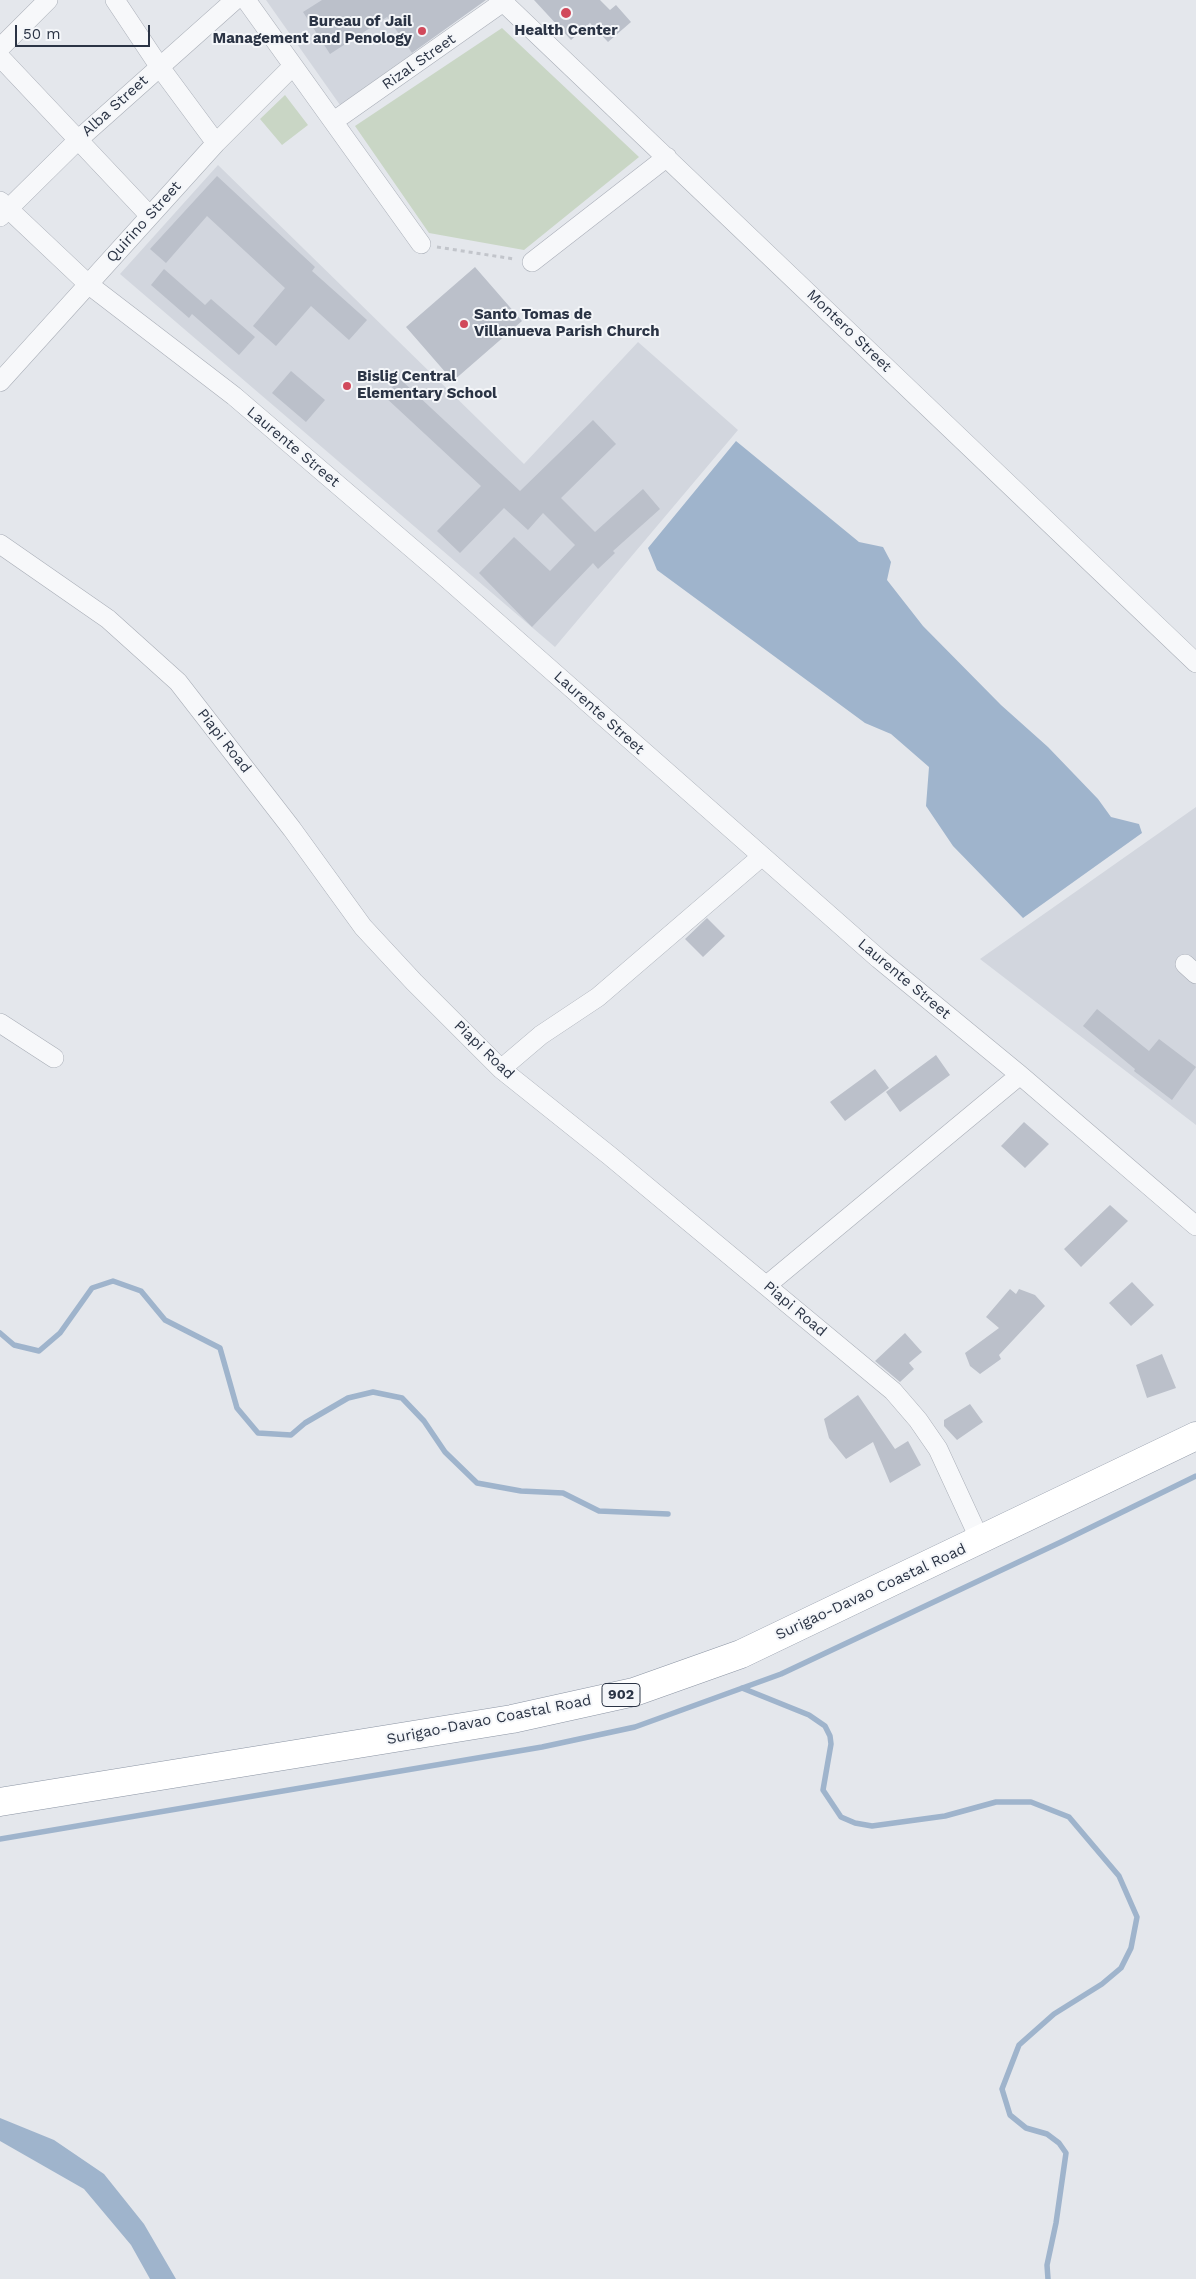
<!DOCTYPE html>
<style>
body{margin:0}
#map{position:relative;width:1196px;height:2279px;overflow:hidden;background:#e4e7ec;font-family:"Work Sans",sans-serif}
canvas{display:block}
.scale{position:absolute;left:15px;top:25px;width:135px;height:22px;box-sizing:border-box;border:2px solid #2b3445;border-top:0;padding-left:6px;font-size:15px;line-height:18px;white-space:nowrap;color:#2b3445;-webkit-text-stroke:4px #f4f6f9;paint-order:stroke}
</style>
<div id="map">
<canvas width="1196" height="2279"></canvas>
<div class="scale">50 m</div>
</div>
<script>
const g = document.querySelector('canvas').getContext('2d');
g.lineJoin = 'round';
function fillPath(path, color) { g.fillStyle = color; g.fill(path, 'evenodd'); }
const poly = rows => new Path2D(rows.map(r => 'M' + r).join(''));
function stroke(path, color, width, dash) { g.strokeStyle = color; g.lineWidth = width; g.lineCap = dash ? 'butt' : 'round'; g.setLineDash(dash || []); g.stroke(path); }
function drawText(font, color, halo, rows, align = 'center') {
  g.font = font + ' "Work Sans",sans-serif'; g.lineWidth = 4; g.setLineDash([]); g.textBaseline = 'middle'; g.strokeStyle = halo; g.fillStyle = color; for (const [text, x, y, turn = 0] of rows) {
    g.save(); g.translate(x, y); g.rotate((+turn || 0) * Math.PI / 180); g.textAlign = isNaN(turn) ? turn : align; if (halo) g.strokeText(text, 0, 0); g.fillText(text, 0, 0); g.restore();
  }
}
const built = poly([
 [266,0,375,0,413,54,340,105],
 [218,165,524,464,638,342,738,430,555,647,120,274],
 [1196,807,1196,1125,980,959]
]);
const green = poly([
 [502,28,639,157,524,250,429,233,355,126],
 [285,95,308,125,282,145,260,119]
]);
const water = poly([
 [736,441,859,542,883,547,891,562,887,580,923,626,1001,705,1048,747,1098,799,1111,817,1139,824,1142,833,1023,918,953,846,926,806,929,767,891,734,865,723,657,570,648,548],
 [0,2118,54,2140,104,2174,144,2224,176,2279,150,2279,131,2245,84,2189,0,2141]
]);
const stream = poly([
 [0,1333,14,1345,39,1351,60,1333,92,1288,113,1281,141,1291,165,1320,220,1348,237,1408,258,1433,291,1435,305,1423,348,1398,373,1392,402,1398,424,1421,445,1452,477,1483,521,1491,563,1493,599,1511,668,1514],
 [742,1688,809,1715,825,1726,830,1736,831,1744,823,1790,841,1817,855,1823,872,1826,945,1816,996,1802,1031,1802,1069,1817,1119,1876,1137,1917,1131,1948,1121,1968,1102,1984,1054,2014,1019,2045,1002,2089,1010,2115,1026,2128,1047,2134,1059,2143,1066,2153,1056,2223,1047,2265,1048,2279],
 [0,1839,542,1747,635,1727,781,1674,1061,1542,1196,1476]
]);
const building = poly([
 [322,0,486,0,412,53,387,17,330,54,303,12],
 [534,0,600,0,610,10,616,5,631,22,608,42,590,23,571,40],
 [217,176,315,267,312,271,367,320,349,340,311,306,276,346,253,326,285,288,207,216,166,263,150,249],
 [475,267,522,321,453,381,406,327],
 [164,269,205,305,211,299,255,337,239,355,192,314,189,318,151,285],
 [291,371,325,400,306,422,272,393],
 [400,379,520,491,593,420,616,444,561,498,595,532,643,489,660,509,613,551,615,553,598,569,593,563,532,627,479,573,514,537,550,571,575,545,543,513,528,530,504,508,460,553,437,531,481,486,384,396],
 [707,918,725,936,703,957,685,939],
 [1097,1009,1149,1051,1159,1039,1196,1067,1172,1100,1134,1071,1135,1069,1083,1026],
 [936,1055,950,1075,900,1112,886,1092],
 [875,1069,889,1088,845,1121,830,1102],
 [1024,1122,1049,1144,1025,1168,1001,1146],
 [1110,1205,1128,1221,1081,1267,1064,1249],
 [1132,1282,1154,1305,1131,1326,1109,1303],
 [1010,1289,1016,1294,1019,1289,1035,1295,1045,1306,999,1355,1001,1359,980,1374,970,1366,965,1353,999,1328,986,1317],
 [905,1333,922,1352,909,1363,914,1369,900,1382,875,1361],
 [1162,1354,1176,1388,1147,1398,1136,1365],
 [858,1395,895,1449,908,1441,921,1465,890,1483,873,1442,846,1459,829,1438,824,1419],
 [970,1404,983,1422,957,1440,944,1426,944,1420]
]);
const path = poly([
 [437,247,514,259]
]);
const minor = poly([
 [115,0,159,66,216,143],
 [246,0,421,244],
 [501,0,1196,663],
 [0,48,48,0],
 [0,57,149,215],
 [334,121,503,2],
 [0,201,88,284,234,396,442,574,879,959,1020,1075,1196,1226],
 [0,217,79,139,235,0],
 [532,262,667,157],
 [0,382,216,143,293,66],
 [0,544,108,619,178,682,292,829,363,927,414,982,501,1069,610,1156,893,1391,918,1420,938,1449,980,1540],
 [1185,964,1196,974],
 [0,1023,54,1058],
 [501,1069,541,1035,598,997,761,857],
 [767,1285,1020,1075]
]);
const highway = poly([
 [0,1802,512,1719,634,1692,741,1654,1196,1436]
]);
const markers = [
 [566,13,6,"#d1495b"],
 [422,31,5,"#d1495b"],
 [464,324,5,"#d1495b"],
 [347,386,5,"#d1495b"]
];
const shields = [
 [621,1695,38]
];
const shieldNames = [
 ["902",621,1695]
];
const poiNames = [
 ["Bureau of Jail",412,22,"right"],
 ["Management and Penology",412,39,"right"],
 ["Health Center",566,31,"center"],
 ["Santo Tomas de",474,315],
 ["Villanueva Parish Church",474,332],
 ["Bislig Central",357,377],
 ["Elementary School",357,394]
];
const streetNames = [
 ["Rizal Street",419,62,-35],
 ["Alba Street",115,106,-42],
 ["Quirino Street",144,222,-48],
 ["Montero Street",849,331,44],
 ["Laurente Street",293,447,40],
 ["Laurente Street",599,713,42],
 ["Piapi Road",224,741,52],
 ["Laurente Street",904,979,40],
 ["Piapi Road",484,1050,44],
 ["Piapi Road",795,1309,40],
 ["Surigao-Davao Coastal Road",871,1592,-25],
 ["Surigao-Davao Coastal Road",489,1720,-11]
];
fillPath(built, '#d2d6de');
fillPath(green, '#c9d6c5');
fillPath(water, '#9fb4cc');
stroke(stream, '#9fb4cc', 5.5);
fillPath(building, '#bbc0ca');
stroke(minor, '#a9aeb7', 20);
stroke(highway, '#8b94a3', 29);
stroke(path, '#c2c5cb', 3, [4, 4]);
stroke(minor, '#f7f8fa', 19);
stroke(highway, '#fff', 28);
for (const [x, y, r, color] of markers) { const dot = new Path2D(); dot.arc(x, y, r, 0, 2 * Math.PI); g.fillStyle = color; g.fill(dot); stroke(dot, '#f4f6f9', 2); }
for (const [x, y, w] of shields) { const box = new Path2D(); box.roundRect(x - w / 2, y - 11.5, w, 23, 4); g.fillStyle = '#f4f6f9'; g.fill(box); stroke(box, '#2b3445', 1); }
drawText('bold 14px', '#2b3445', null, shieldNames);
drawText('bold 15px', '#2b3445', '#f4f6f9', poiNames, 'left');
drawText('15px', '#2b3445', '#f4f6f9', streetNames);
</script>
